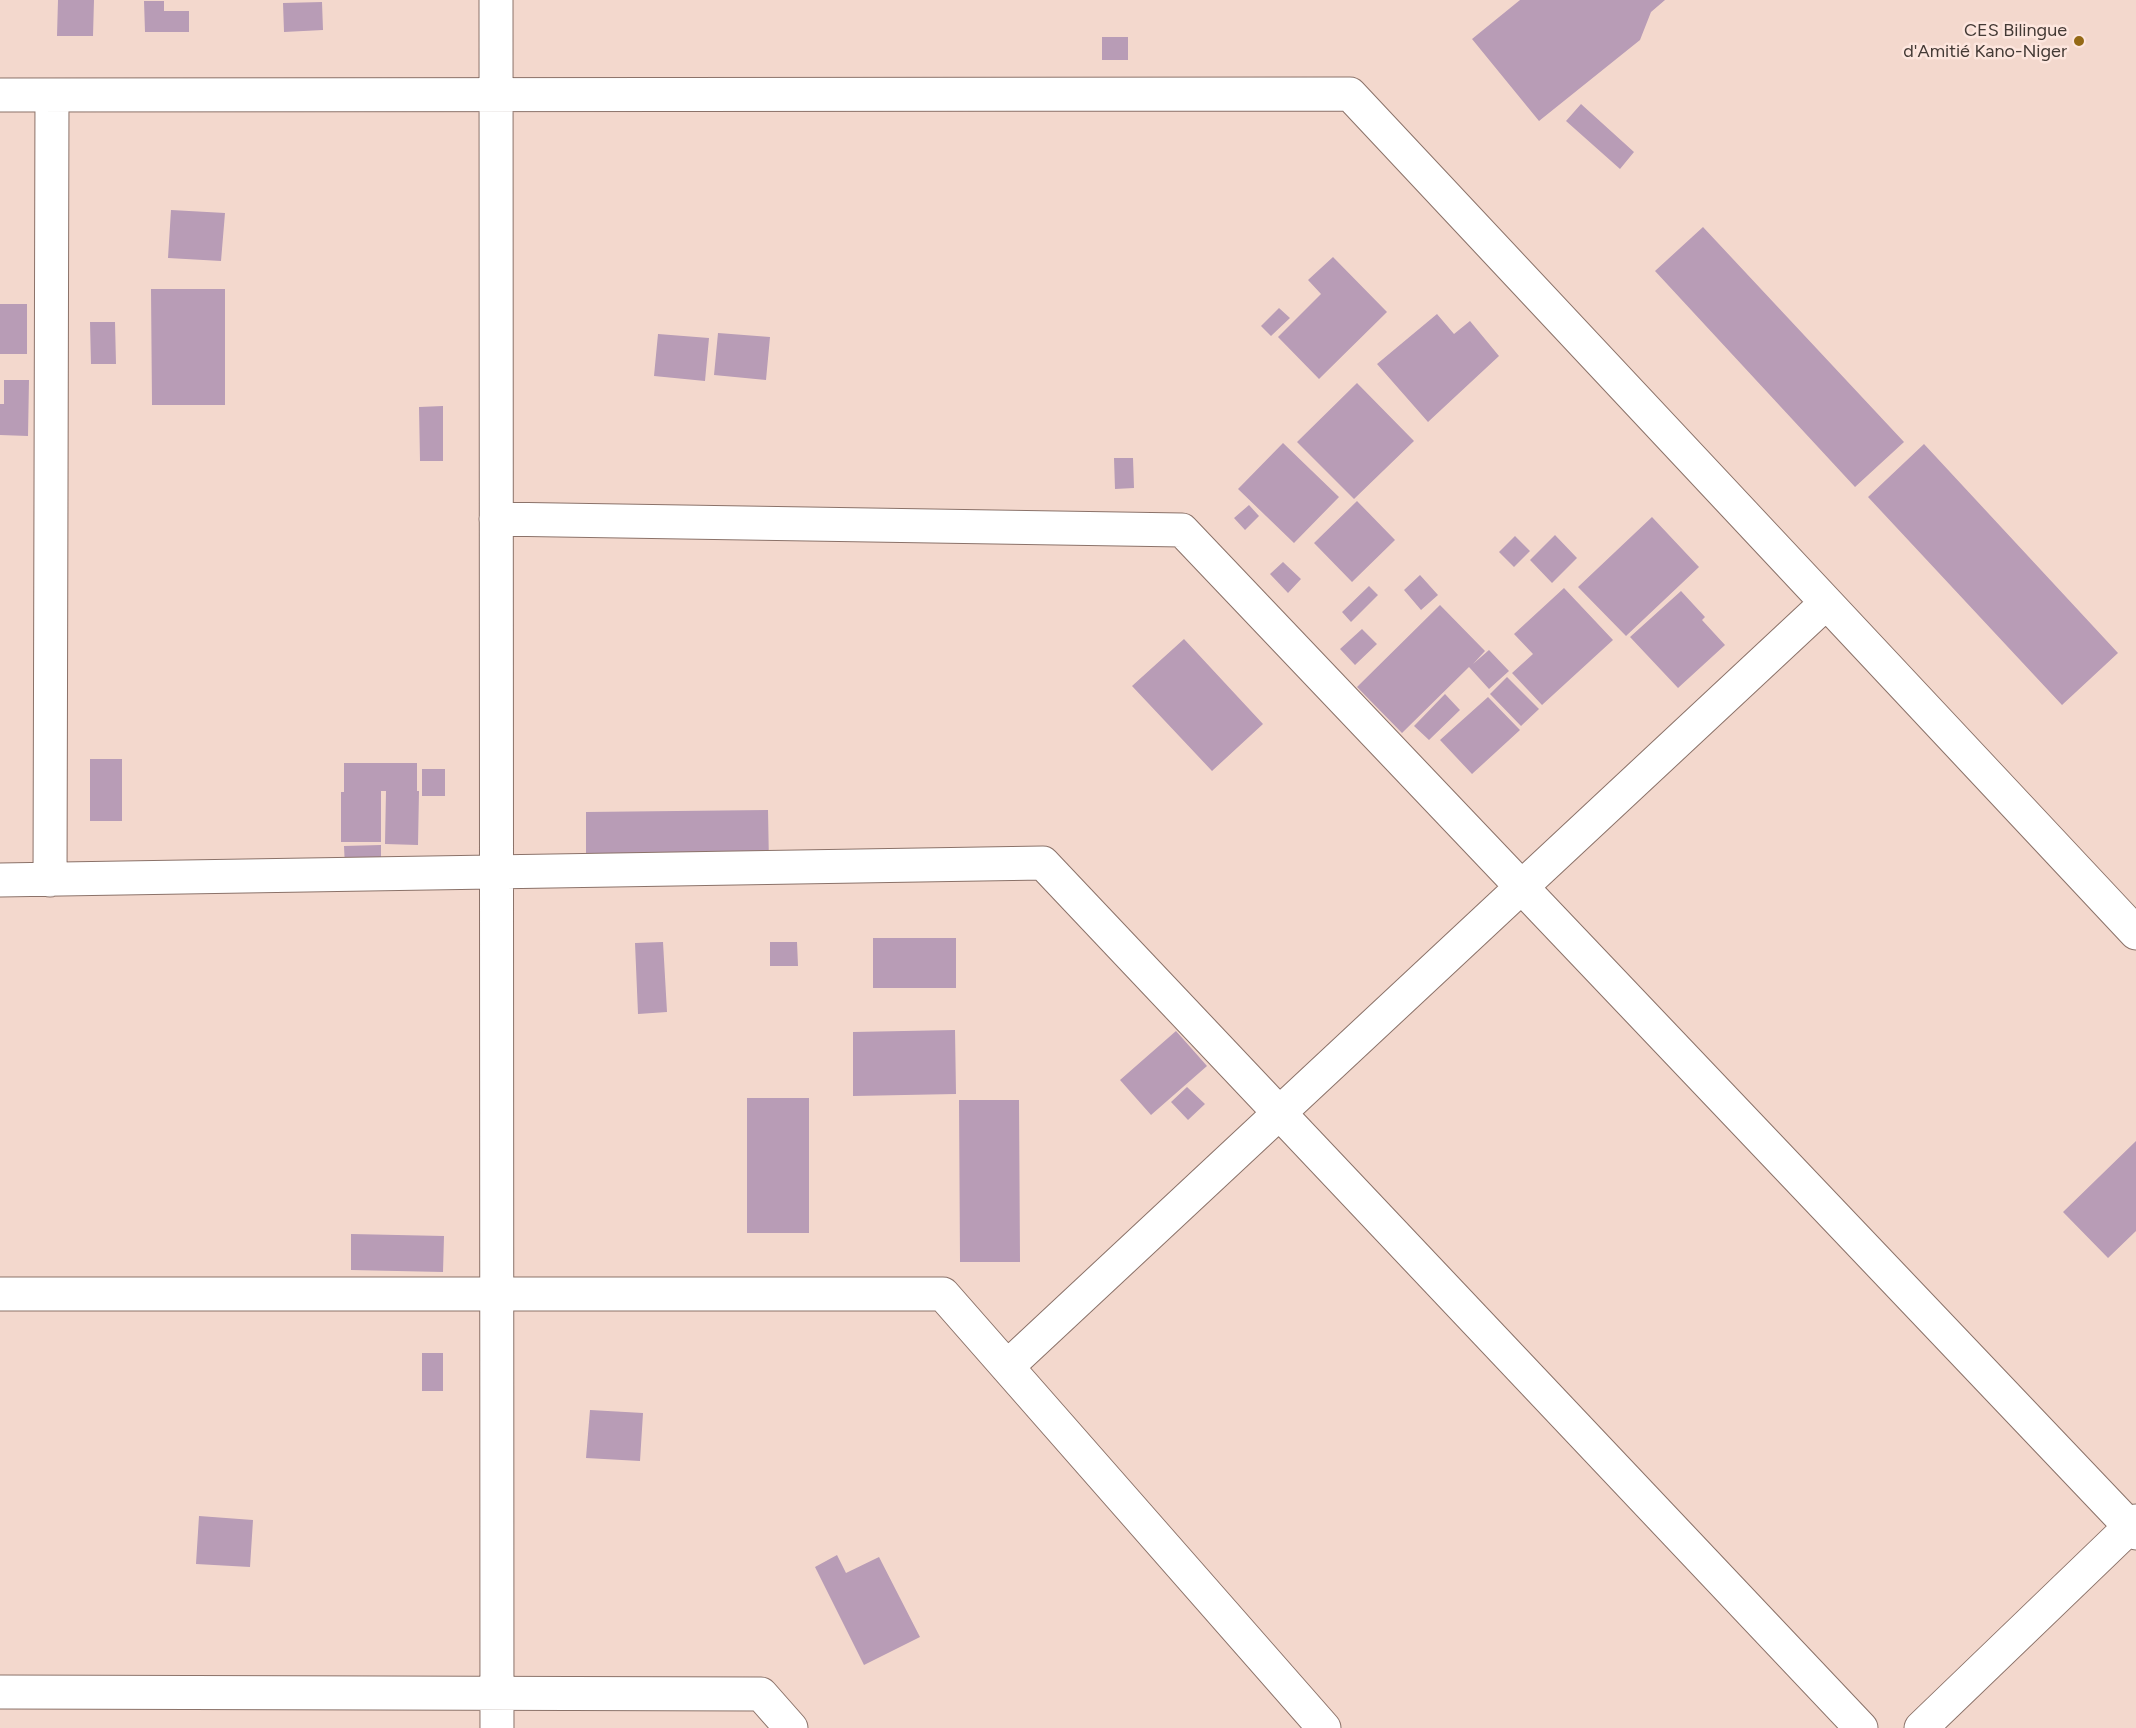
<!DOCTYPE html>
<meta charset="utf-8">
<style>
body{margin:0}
canvas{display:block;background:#f3d8cd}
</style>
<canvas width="2136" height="1728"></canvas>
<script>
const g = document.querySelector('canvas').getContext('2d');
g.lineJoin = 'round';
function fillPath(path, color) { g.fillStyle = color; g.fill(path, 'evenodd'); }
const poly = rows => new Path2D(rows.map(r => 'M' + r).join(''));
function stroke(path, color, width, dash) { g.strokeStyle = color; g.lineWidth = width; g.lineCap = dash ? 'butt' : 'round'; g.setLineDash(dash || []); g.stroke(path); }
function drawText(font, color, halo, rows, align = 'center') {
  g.font = font + ' Figtree,sans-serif'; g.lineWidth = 5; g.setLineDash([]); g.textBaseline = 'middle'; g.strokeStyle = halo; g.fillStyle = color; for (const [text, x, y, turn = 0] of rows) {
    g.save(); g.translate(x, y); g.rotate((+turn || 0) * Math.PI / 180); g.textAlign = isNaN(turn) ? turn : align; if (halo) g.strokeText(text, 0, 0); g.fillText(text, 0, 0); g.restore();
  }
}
const building = poly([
 [58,0,94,0,93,36,57,36],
 [1520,0,1665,0,1651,12,1640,40,1539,121,1472,39],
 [144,1,164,1,164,11,189,11,189,32,145,32],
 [322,2,323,30,284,32,283,3],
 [1102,37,1128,37,1128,60,1102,60],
 [1581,104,1634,152,1620,169,1566,121],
 [171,210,225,213,221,261,168,258],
 [1703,227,1904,442,1855,487,1655,271],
 [1333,257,1387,312,1319,379,1278,337,1321,294,1308,280],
 [151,289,225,289,225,405,152,405],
 [0,304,27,304,27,354,0,354],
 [1279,308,1290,318,1271,336,1261,326],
 [1437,314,1454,334,1470,321,1499,356,1428,422,1377,364],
 [90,322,115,322,116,364,91,364],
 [718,333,770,337,766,380,714,375],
 [658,334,709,338,705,381,654,376],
 [4,380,29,380,28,436,0,435,0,404,4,404],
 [1357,383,1414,441,1354,499,1297,442],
 [443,406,443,461,420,461,419,407],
 [1283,443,1339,497,1294,543,1238,489],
 [1924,444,2118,653,2062,705,1868,497],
 [1114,458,1133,458,1134,488,1115,489],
 [1357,501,1395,540,1352,582,1314,543],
 [1249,505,1259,516,1245,530,1234,518],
 [1652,517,1699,567,1626,636,1578,587],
 [1555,535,1577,558,1552,583,1530,560],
 [1515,536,1530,551,1514,567,1499,552],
 [1283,562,1301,579,1288,593,1270,574],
 [1420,575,1438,595,1421,610,1404,590],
 [1369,586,1378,595,1351,622,1342,612],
 [1564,588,1613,640,1542,705,1512,673,1533,654,1514,634],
 [1681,591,1705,617,1702,620,1725,645,1678,688,1630,637],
 [1440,605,1485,651,1473,664,1489,650,1509,671,1489,689,1469,667,1402,733,1357,687],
 [1362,629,1377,644,1355,665,1340,649],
 [1184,639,1263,724,1212,771,1132,686],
 [1507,677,1539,709,1521,726,1490,694],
 [1445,694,1460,710,1429,740,1414,726],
 [1488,697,1520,730,1472,774,1440,740],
 [90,759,122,759,122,821,90,821],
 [344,763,417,763,417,791,419,791,418,845,385,844,386,791,381,791,381,842,341,842,341,792,344,792],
 [422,769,445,769,445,796,422,796],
 [768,810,769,865,586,867,586,812],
 [381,845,381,868,345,868,344,846],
 [873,938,956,938,956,988,873,988],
 [663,942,667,1012,638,1014,635,943],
 [770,942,797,942,798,966,770,966],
 [955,1030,956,1094,853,1096,853,1032],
 [1176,1031,1207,1066,1151,1115,1120,1080],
 [1187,1087,1205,1104,1188,1120,1171,1102],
 [747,1098,809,1098,809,1233,747,1233],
 [959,1100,1019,1100,1020,1262,960,1262],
 [2136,1141,2136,1231,2108,1258,2063,1212],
 [351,1234,444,1236,443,1272,351,1270],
 [422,1353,443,1353,443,1391,422,1391],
 [590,1410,643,1413,640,1461,586,1458],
 [199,1516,253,1520,250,1567,196,1564],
 [837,1555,846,1573,879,1557,920,1637,864,1665,815,1567]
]);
const minor = poly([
 [496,0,497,1728],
 [0,95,1350,94,2136,933],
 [496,519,1182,530,2136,1533],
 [0,880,1043,863,1861,1728],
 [50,880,52,95],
 [0,1294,943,1294,1324,1728],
 [1007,1367,1826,603],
 [0,1692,761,1694,791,1728],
 [1921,1728,2136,1521]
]);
const markers = [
 [2079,41,6,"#946915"]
];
const poiNames = [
 ["CES Bilingue",2067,31],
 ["d'Amitié Kano-Niger",2067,52]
];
fillPath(building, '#b89cb6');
stroke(minor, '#8b7269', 35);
stroke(minor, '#fff', 33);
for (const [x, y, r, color] of markers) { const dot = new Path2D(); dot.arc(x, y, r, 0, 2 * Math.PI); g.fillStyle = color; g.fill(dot); stroke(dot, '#fde6de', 2); }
drawText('18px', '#443a35', '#fde6de', poiNames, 'right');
</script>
